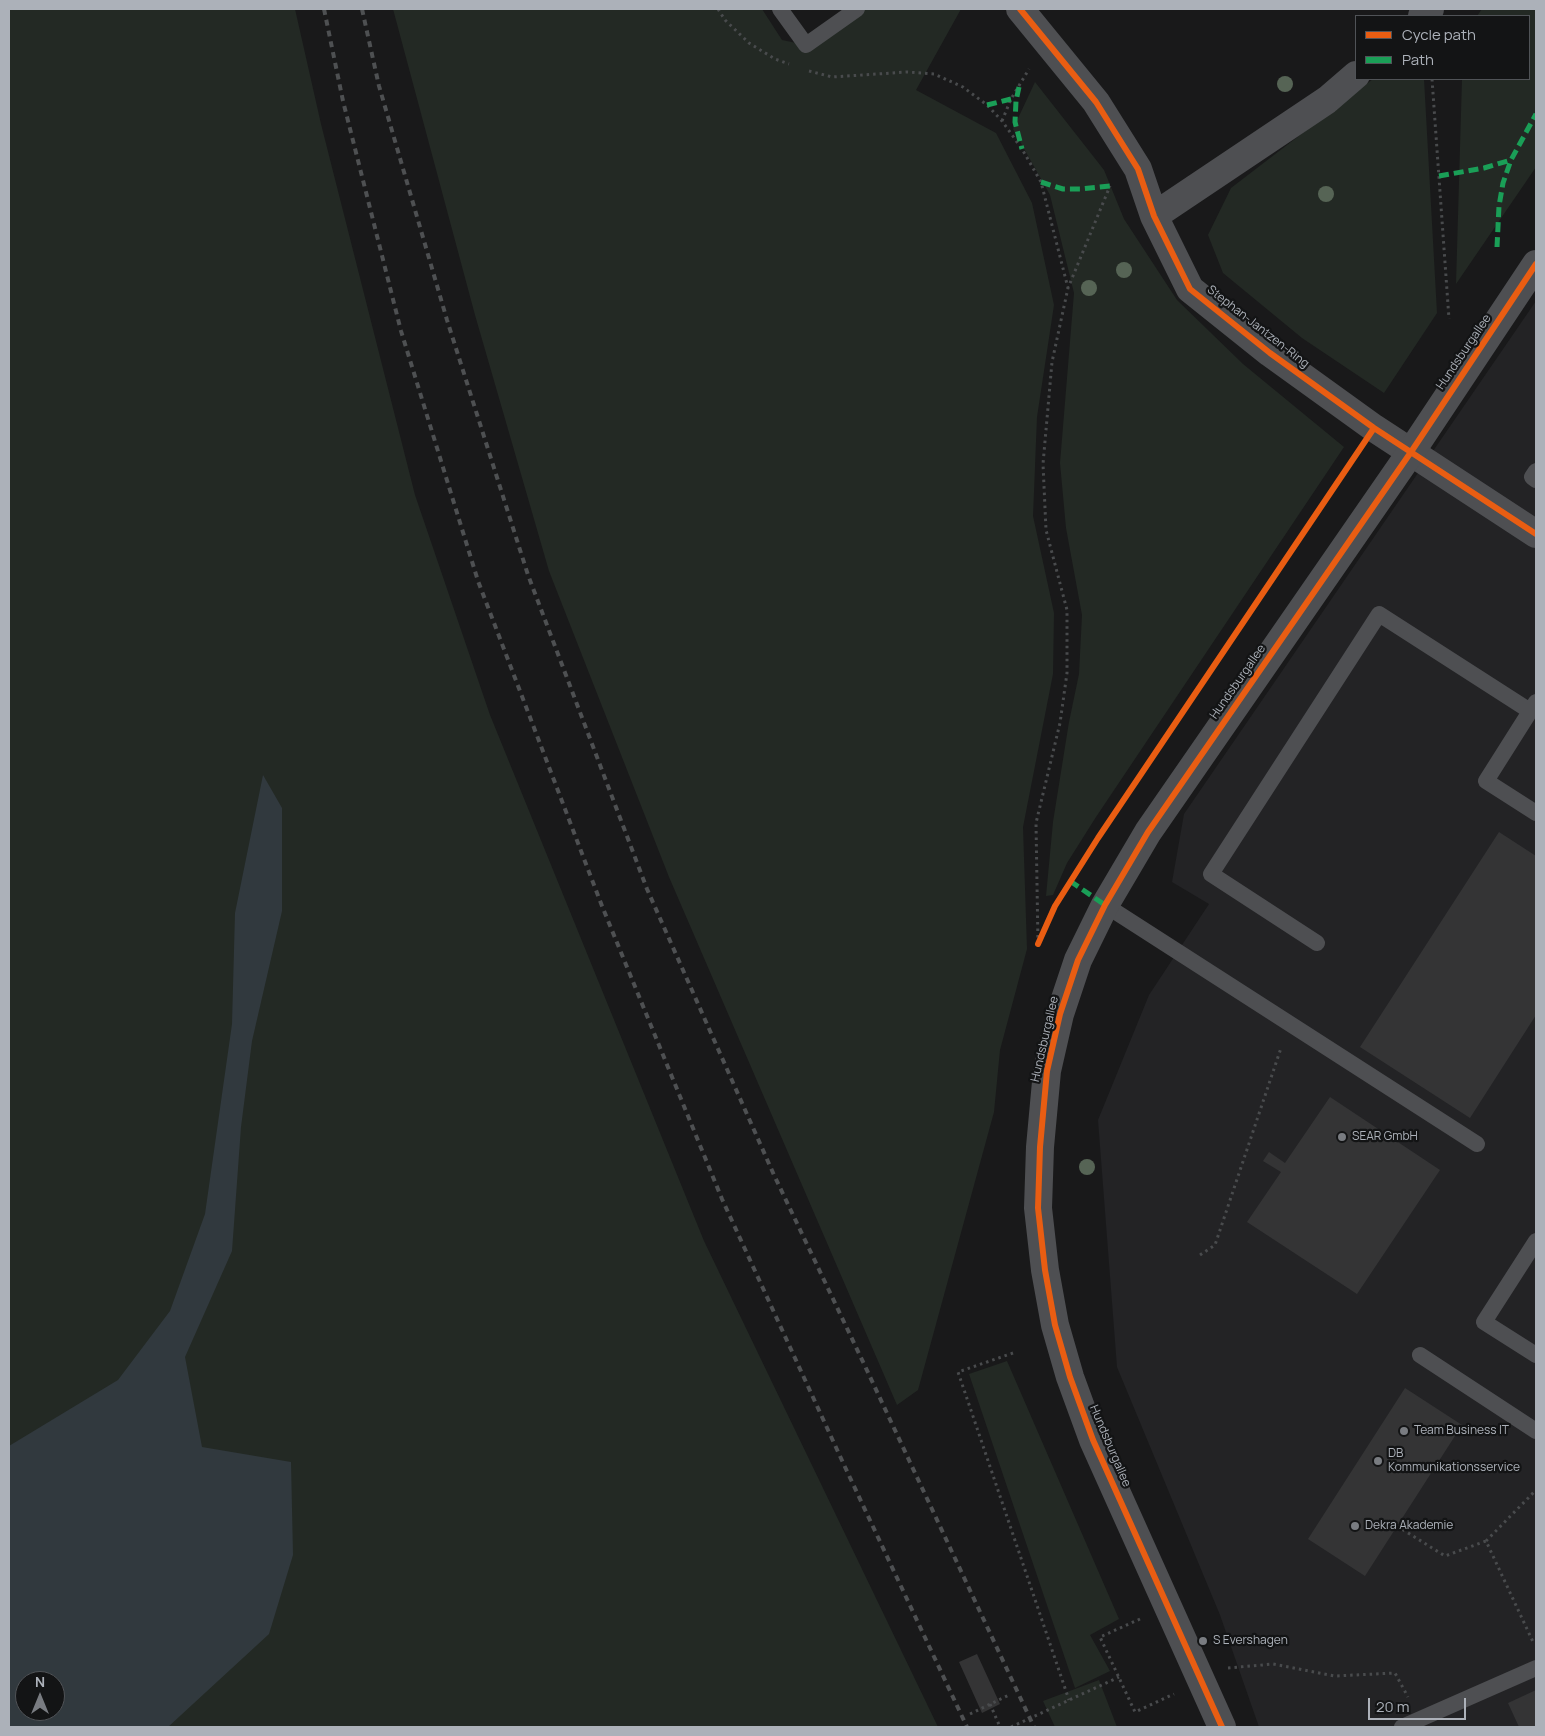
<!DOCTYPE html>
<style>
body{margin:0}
#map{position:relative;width:1545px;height:1736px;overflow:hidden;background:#19191a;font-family:Manrope,sans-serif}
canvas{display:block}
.frame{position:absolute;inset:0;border:10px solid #acb1b9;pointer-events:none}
.legend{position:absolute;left:1355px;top:15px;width:175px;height:65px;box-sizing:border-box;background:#131415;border:1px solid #505357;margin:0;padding:6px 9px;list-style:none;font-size:15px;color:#acb1b9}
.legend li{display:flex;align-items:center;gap:10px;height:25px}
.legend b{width:25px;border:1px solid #505357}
.north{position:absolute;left:15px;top:1671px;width:50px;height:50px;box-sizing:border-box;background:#131415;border:1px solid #505357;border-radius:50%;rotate:0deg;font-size:14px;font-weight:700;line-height:20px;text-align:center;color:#acb1b9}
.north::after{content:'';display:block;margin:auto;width:18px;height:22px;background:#797c81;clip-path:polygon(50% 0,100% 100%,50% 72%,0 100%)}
.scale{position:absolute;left:1368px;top:1698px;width:98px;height:22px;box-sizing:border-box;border:2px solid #acb1b9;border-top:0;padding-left:6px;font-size:15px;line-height:18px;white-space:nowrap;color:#acb1b9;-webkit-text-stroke:4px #131415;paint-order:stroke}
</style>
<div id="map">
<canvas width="1545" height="1736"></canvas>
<div class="frame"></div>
<ul class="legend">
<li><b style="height:6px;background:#e95d12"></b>Cycle path</li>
<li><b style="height:6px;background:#1a9f57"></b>Path</li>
</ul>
<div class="north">N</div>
<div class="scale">20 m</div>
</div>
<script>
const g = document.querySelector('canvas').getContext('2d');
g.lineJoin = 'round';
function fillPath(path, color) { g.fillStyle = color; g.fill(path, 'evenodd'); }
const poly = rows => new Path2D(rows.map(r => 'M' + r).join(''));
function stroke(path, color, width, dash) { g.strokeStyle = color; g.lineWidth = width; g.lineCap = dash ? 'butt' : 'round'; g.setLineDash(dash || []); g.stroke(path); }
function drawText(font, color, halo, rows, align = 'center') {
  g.font = font + ' Manrope,sans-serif'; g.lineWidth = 4.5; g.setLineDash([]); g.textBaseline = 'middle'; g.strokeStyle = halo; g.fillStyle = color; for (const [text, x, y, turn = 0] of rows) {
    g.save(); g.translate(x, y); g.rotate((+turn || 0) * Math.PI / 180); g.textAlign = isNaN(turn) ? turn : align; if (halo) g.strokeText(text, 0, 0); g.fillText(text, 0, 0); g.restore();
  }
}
const built = poly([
 [1536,301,1536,1727,1259,1727,1220,1615,1117,1367,1098,1120,1149,995,1209,904,1172,882,1184,814]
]);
const green = poly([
 [9,9,295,9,321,124,415,495,490,715,704,1241,938,1727,9,1727],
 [25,1681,55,1681,55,1711,25,1711],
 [393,9,762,9,782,40,806,45,857,9,961,9,916,90,996,133,1032,203,1054,305,1037,417,1033,516,1054,613,1053,674,1023,827,1027,949,1000,1050,994,1112,918,1390,897,1405,669,877,549,571,475,315],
 [1482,9,1536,9,1536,167,1456,284,1462,79,1529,79,1529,16,1477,16],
 [1373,79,1424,79,1437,313,1384,393,1302,338,1223,273,1208,235,1231,188],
 [1035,82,1104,170,1124,219,1177,300,1243,364,1344,447,1096,817,1067,863,1053,895,1046,896,1053,822,1069,722,1079,674,1082,615,1066,528,1060,463,1074,293,1050,195,1013,129],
 [1007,1361,1119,1619,1090,1635,1110,1671,1075,1688,969,1374],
 [1099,1680,1117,1727,1055,1727,1043,1701]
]);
const water = poly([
 [263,775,282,808,282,911,252,1041,241,1127,232,1251,185,1357,202,1447,291,1462,293,1555,269,1634,168,1727,9,1727,9,1446,118,1380,170,1311,205,1214,232,1024,235,913],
 [25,1681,55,1681,55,1711,25,1711]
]);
const building = poly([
 [1499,832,1536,856,1536,1015,1470,1118,1360,1047],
 [1330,1097,1440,1170,1357,1294,1247,1222,1281,1172,1263,1161,1269,1152,1285,1163],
 [1405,1388,1462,1425,1365,1576,1308,1539],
 [977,1654,1000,1704,982,1713,959,1662],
 [1536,1690,1536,1726,1519,1727,1508,1703]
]);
const path = poly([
 [718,9,725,20,749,43,775,59,789,64],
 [809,71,832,77,907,72,934,74,963,87,987,105,1002,121,1022,149,1041,182,1068,288],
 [1432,79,1449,319],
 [1002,121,1011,99,1029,69],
 [1038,944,1036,823,1060,723,1067,673,1067,610,1046,530,1043,464,1052,362,1068,288,1110,186],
 [1200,1255,1215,1245,1281,1048],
 [1013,1353,958,1372,1069,1700],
 [1397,1526,1445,1556,1486,1541,1534,1644],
 [1486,1541,1536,1490],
 [1140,1619,1100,1637,1135,1712,1174,1694],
 [1228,1668,1273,1664,1335,1676,1395,1673,1408,1697],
 [990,1704,1000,1727],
 [970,1714,1009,1695],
 [1011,1727,1119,1677]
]);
const service = poly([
 [780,9,806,45,857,9],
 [1536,471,1532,477,1536,480],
 [1536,702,1486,781,1536,813],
 [1105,905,1477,1144],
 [1317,943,1211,874,1379,614,1530,711],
 [1536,1241,1484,1322,1536,1355],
 [1420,1355,1536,1431],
 [1402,1727,1536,1668]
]);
const minor = poly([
 [1020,9,1096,102,1138,169,1154,216,1190,289,1270,353,1374,428,1536,534],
 [1422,16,1430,9],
 [1154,216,1327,100,1356,75]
]);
const tertiary = poly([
 [1222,1727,1093,1440,1070,1377,1055,1325,1045,1270,1038,1208,1040,1147,1047,1071,1060,1014,1078,960,1105,905,1148,832,1411,452,1536,264]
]);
const rail = poly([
 [324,9,343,101,401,331,478,581,602,906,722,1199,845,1467,967,1727],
 [362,9,379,86,447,320,528,575,647,889,774,1175,864,1364,1034,1727]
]);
const quiet = poly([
 [1019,87,1016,101,1015,122,1022,149],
 [987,105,1011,99],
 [1439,176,1484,168,1511,160],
 [1041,182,1063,189,1081,189,1110,186],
 [1497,247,1499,206,1503,183,1511,160,1536,114],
 [1070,881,1105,905]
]);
const cycleway = poly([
 [1020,9,1096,102,1138,169,1154,216,1190,289,1270,353,1374,428,1536,534],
 [1038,944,1055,906,1098,838,1374,428],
 [1222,1727,1093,1440,1070,1377,1055,1325,1045,1270,1038,1208,1040,1147,1047,1071,1060,1014,1078,960,1105,905,1148,832,1411,452,1536,264]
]);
const trees = [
 [1285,84],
 [1326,194],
 [1124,270],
 [1089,288],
 [1087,1167]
];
const markers = [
 [1342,1137,5,"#797c81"],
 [1404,1431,5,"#797c81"],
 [1378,1461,5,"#797c81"],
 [1355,1526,5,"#797c81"],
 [1203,1641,5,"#797c81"]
];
const streetNames = [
 ["Stephan-Jantzen-Ring",1258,327,38],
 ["Hundsburgallee",1464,352,-56],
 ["Hundsburgallee",1238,682,-55],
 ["Hundsburgallee",1045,1039,-77],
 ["Hundsburgallee",1110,1446,67]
];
const poiNames = [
 ["SEAR GmbH",1352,1137],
 ["Team Business IT",1414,1431],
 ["DB",1388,1454],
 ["Kommunikationsservice",1388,1468],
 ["Dekra Akademie",1365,1526],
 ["S Evershagen",1213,1641]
];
fillPath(built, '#232325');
fillPath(green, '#232924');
fillPath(water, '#31393e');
fillPath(building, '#343435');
stroke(path, '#494b4d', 3, [2.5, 4]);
stroke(service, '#4e4f52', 16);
stroke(minor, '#4e4f52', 28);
stroke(tertiary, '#4e4f52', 28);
stroke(rail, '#4e5052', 4, [6, 5]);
stroke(quiet, '#1a9f57', 5, [10, 5]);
stroke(cycleway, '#e95d12', 6);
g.fillStyle = '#566455';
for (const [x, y] of trees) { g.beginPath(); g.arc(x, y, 8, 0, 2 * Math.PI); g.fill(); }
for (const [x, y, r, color] of markers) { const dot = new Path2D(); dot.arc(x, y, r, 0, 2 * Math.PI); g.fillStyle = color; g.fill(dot); stroke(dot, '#131415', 2); }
drawText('12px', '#acb1b9', '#131415', streetNames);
drawText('12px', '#acb1b9', '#131415', poiNames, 'left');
</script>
